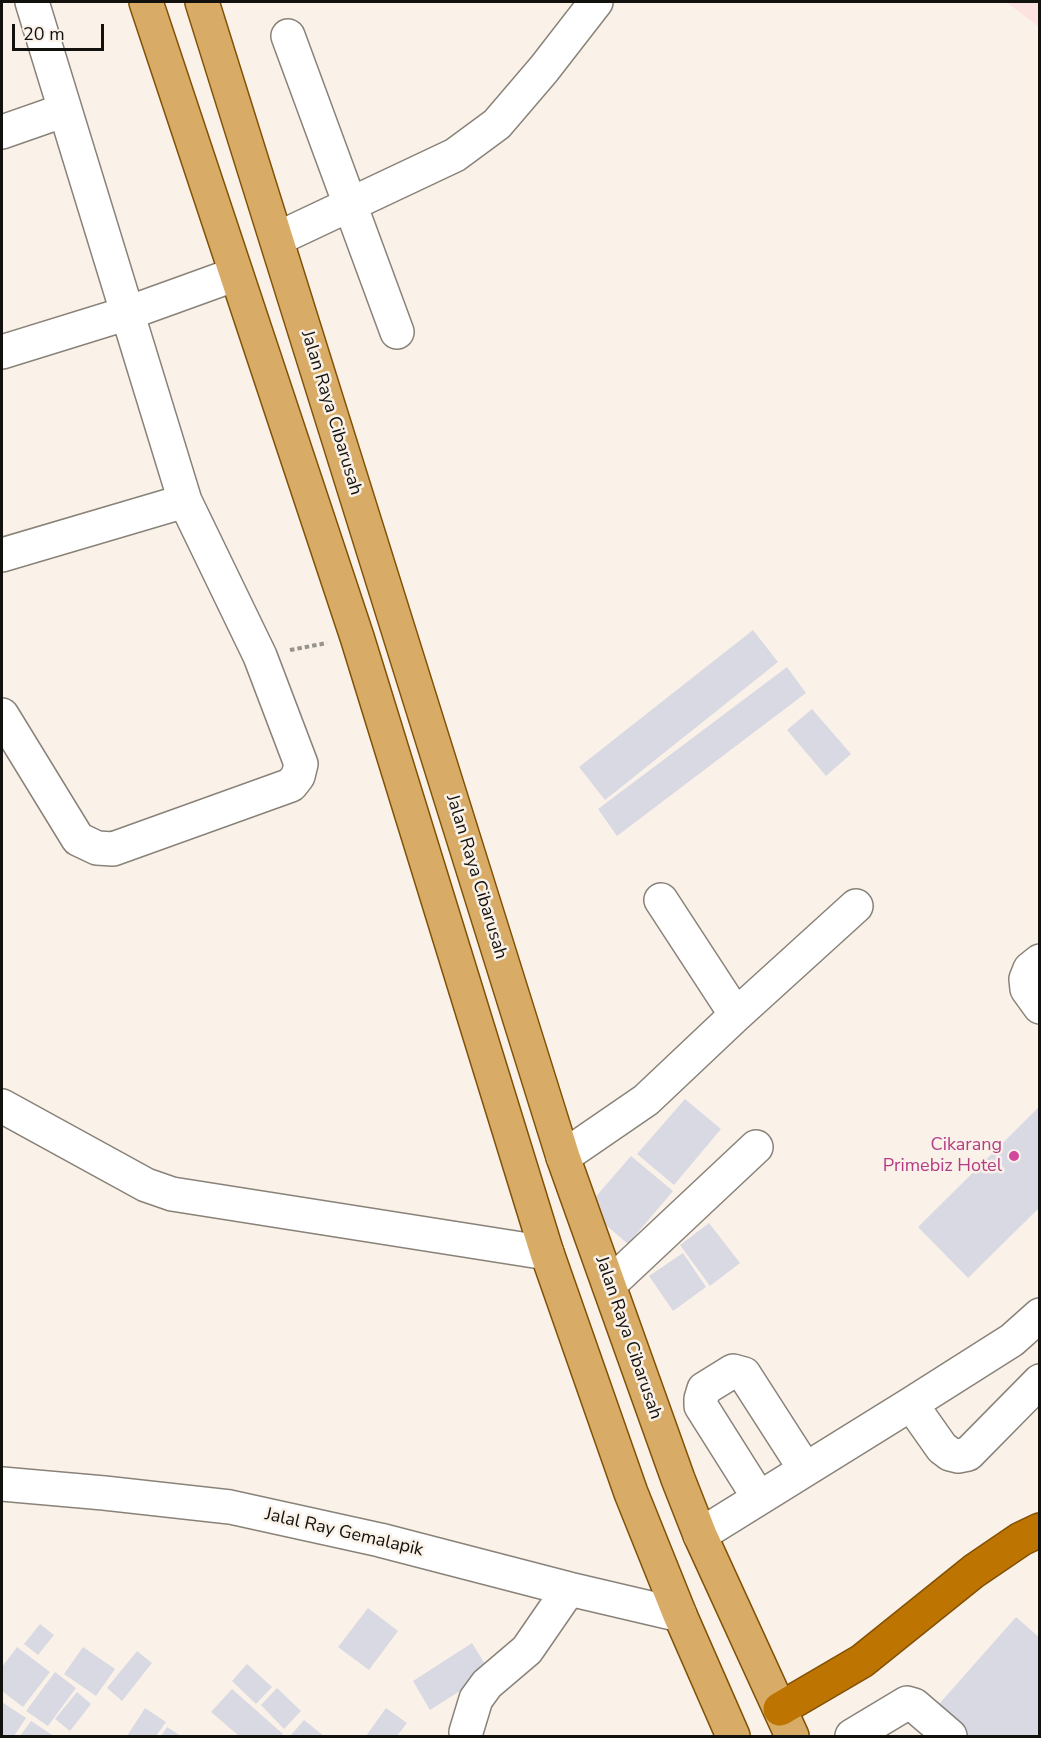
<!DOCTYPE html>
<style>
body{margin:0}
#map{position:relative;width:1041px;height:1738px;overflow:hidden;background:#faf2e9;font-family:"Nunito Sans",sans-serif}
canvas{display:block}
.frame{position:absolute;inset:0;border:3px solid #13110e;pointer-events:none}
.scale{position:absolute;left:12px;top:24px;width:92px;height:27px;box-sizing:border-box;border:3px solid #13110e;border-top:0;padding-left:8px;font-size:18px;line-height:21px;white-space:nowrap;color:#13110e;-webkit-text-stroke:4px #faf2e9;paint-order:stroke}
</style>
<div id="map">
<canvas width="1041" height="1738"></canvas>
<div class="frame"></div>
<div class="scale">20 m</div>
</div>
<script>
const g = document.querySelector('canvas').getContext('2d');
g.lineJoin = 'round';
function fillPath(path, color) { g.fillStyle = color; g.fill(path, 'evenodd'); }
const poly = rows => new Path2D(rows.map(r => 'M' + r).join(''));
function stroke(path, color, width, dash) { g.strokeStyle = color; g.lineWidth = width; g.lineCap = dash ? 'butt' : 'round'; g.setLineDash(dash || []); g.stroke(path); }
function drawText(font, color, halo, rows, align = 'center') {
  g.font = font + ' "Nunito Sans",sans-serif'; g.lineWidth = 5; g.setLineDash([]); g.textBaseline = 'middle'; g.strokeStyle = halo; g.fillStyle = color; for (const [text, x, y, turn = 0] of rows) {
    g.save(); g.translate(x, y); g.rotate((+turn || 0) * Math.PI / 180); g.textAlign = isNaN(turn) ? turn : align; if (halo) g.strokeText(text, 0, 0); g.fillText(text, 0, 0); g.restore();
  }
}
const industrial = poly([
 [1006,2,1039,2,1039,27]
]);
const building = poly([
 [753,630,778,662,605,800,579,767],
 [787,667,806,693,617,836,598,809],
 [812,709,851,754,826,776,787,730],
 [685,1099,721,1129,674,1185,637,1154],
 [1040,1106,1040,1207,968,1278,918,1227],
 [631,1156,673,1191,628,1244,586,1208],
 [709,1223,740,1263,710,1286,680,1245],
 [683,1253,706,1287,673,1311,649,1276],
 [368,1608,398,1631,369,1670,338,1647],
 [1016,1617,1040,1638,1040,1736,960,1736,932,1712],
 [40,1624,54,1635,38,1655,24,1644],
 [472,1643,490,1672,430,1710,413,1681],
 [17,1647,50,1672,23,1707,2,1691,2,1667],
 [83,1647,115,1669,96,1696,64,1674],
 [137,1651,152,1663,122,1701,107,1688],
 [247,1664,272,1687,256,1704,232,1681],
 [55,1672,76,1688,48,1726,26,1711],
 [277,1688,301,1711,284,1729,261,1705],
 [232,1689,283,1734,280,1736,239,1736,211,1712],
 [77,1692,91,1704,70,1731,55,1719],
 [2,1702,26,1718,14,1736,2,1736],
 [145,1708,166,1722,156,1736,127,1736],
 [386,1708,407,1723,397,1736,366,1736],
 [304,1720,324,1736,290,1736],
 [31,1721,54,1736,20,1736],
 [167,1727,181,1736,161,1736]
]);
const path = poly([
 [290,650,327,643]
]);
const minor = poly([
 [288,36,397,332],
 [2,132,65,110],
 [277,239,455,155,497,124,544,69,596,2],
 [2,352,128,313,236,274],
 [2,555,185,501],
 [2,715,78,839,97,848,113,849,291,785,298,776,301,764,260,656,185,501,32,2],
 [1040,961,1030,969,1026,979,1027,989,1040,1007],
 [736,1015,856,906],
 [2,1106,146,1185,172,1194,547,1253],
 [563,1157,646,1100,736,1015,661,900],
 [609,1285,756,1147],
 [911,1404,942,1448,950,1454,958,1456,968,1454,1040,1381],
 [2,1484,104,1493,230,1507,380,1540,569,1589,680,1615],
 [759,1498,701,1406,701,1399,704,1389,733,1371,744,1374,805,1469],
 [700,1535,911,1404,1012,1340,1040,1315],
 [466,1732,476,1699,487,1684,527,1650,569,1589],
 [852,1736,907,1703,914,1705,950,1736]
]);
const major = poly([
 [146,2,357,637,547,1253,631,1493,680,1615,733,1736],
 [202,2,563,1157,678,1479,700,1535,792,1736]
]);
const highway = poly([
 [780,1709,862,1661,974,1571,1021,1539,1040,1530]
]);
const markers = [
 [1014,1156,6,"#d1479c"]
];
const streetNames = [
 ["Jalan Raya Cibarusah",331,413,73],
 ["Jalan Raya Cibarusah",476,877,73],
 ["Jalan Raya Cibarusah",628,1338,71],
 ["Jalal Ray Gemalapik",344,1533,13]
];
const hotelNames = [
 ["Cikarang",1002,1146],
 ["Primebiz Hotel",1002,1167]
];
fillPath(industrial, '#fde2e1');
fillPath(building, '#d9d9e4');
stroke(minor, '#898279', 36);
stroke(major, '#825105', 36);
stroke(highway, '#825105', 36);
stroke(path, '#98938d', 4, [4.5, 3]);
stroke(minor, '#fff', 33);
stroke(major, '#d8ac66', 33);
stroke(highway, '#be7400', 33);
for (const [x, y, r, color] of markers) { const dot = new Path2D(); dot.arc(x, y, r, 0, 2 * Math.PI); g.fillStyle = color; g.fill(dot); stroke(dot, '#faf2e9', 2); }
drawText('18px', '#13110e', '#faf2e9', streetNames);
drawText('18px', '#b23c85', '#faf2e9', hotelNames, 'right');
</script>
